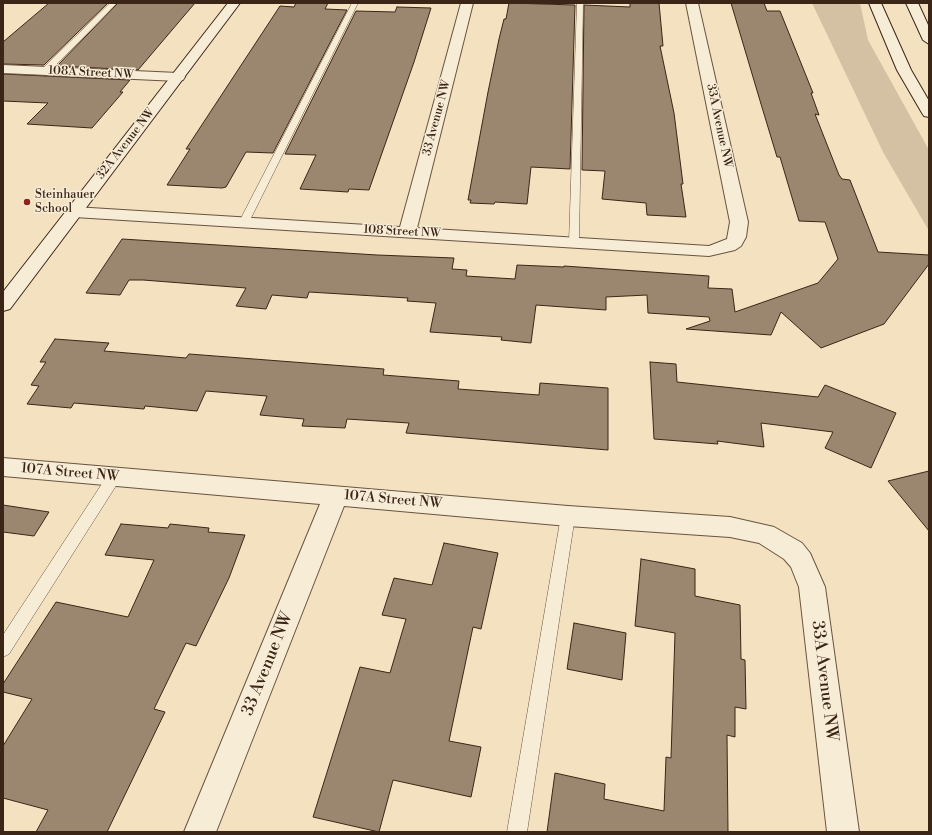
<!DOCTYPE html>
<style>
body{margin:0}
#map{position:relative;width:932px;height:835px;overflow:hidden;background:#f3e1c0;font-family:"Libre Bodoni",serif}
canvas{display:block}
.frame{position:absolute;inset:0;border:4px solid #3b2517;pointer-events:none}
</style>
<div id="map">
<canvas width="932" height="835"></canvas>
<div class="frame"></div>
</div>
<script>
const g = document.querySelector('canvas').getContext('2d');
g.lineJoin = 'round';
function fillPath(path, color) { g.fillStyle = color; g.fill(path, 'evenodd'); }
const poly = rows => new Path2D(rows.map(r => 'M' + r).join(''));
function stroke(path, color, width, dash) { g.strokeStyle = color; g.lineWidth = width; g.lineCap = dash ? 'butt' : 'round'; g.setLineDash(dash || []); g.stroke(path); }
function drawText(font, color, halo, rows, align = 'center') {
  g.font = font + ' "Libre Bodoni",serif'; g.lineWidth = 3; g.setLineDash([]); g.textBaseline = 'middle'; g.strokeStyle = halo; g.fillStyle = color; for (const [text, x, y, turn = 0] of rows) {
    g.save(); g.translate(x, y); g.rotate((+turn || 0) * Math.PI / 180); g.textAlign = isNaN(turn) ? turn : align; if (halo) g.strokeText(text, 0, 0); g.fillText(text, 0, 0); g.restore();
  }
}
const green = poly([
 [812,3,860,3,868,40,929,150,929,231,883,152]
]);
const building = poly([
 [49,3,108,3,44,65,3,64,3,42,49,3],
 [118,3,195,3,138,70,57,66,118,3],
 [296,3,328,3,325,9,347,10,273,153,246,152,226,187,222,188,167,185,190,149,186,149,280,6,294,7,296,3],
 [509,3,575,5,570,169,531,167,527,204,495,202,494,204,470,203,471,200,468,200,488,92,499,39,504,19,506,19,509,3],
 [630,3,659,3,663,46,660,46,674,113,683,184,681,184,686,217,647,215,646,203,602,199,605,171,582,170,584,5,630,7,630,3],
 [731,3,764,3,767,11,780,11,813,93,811,93,819,115,815,114,839,175,842,179,850,180,878,252,929,255,929,264,884,324,821,348,781,312,771,335,686,329,710,321,709,317,648,313,647,295,606,297,606,310,536,305,531,343,501,340,502,337,430,332,436,303,407,301,408,298,309,292,307,298,272,295,266,309,236,306,246,288,143,280,129,280,120,295,86,293,122,239,377,255,454,258,452,269,467,270,466,276,515,279,517,265,564,267,564,266,709,276,708,288,732,289,735,312,818,283,838,259,825,222,799,221,780,157,777,157,761,104,731,3],
 [397,7,431,8,414,62,369,190,349,189,348,192,300,189,316,155,285,154,356,11,395,12,397,7],
 [3,74,130,80,120,92,123,92,92,128,27,124,48,103,3,101,3,74],
 [55,339,109,343,104,351,186,358,189,354,384,369,383,375,459,381,458,389,539,395,540,383,608,388,608,450,406,433,409,423,347,419,345,428,302,426,304,419,260,415,267,396,206,391,197,411,145,406,144,409,74,403,71,408,27,404,39,386,31,385,46,362,40,362,55,339],
 [650,362,676,364,677,382,818,397,825,385,896,413,871,468,825,448,833,432,761,423,764,447,717,441,718,444,654,439,650,362],
 [929,471,929,531,888,481,929,471],
 [3,505,49,512,34,536,3,532,3,505],
 [121,524,168,528,170,524,209,528,208,532,245,535,229,578,196,646,186,643,154,709,165,712,107,832,36,832,48,810,3,798,3,746,32,699,3,692,3,684,56,602,128,617,154,560,105,555,121,524],
 [444,543,498,553,481,629,473,627,449,741,481,747,471,797,393,780,379,832,313,817,360,667,390,673,406,619,382,615,394,578,432,585,444,543],
 [641,559,695,569,695,596,740,605,741,659,745,660,746,709,735,707,735,737,727,735,728,832,547,832,555,773,605,784,604,799,664,811,666,757,671,758,675,633,635,626,641,559],
 [574,623,626,633,622,680,567,669,574,623]
]);
const lane = poly([
 [110,3,117,3,48,73,42,73,42,69,110,3],
 [352,3,358,3,249,222,248,224,240,224,239,222,352,3],
 [577,3,583,3,579,242,574,245,569,242,577,3],
 [114,472,119,473,121,477,119,481,9,654,3,657,3,635,109,473,114,472],
 [568,510,573,512,575,516,527,832,507,832,561,516,563,512,568,510]
]);
const street = poly([
 [461,3,473,3,417,228,709,246,727,239,730,222,686,3,698,3,748,222,746,237,741,246,735,250,709,256,74,217,68,216,66,212,68,208,74,207,400,227,461,3],
 [3,65,178,73,183,74,185,77,183,80,178,81,3,73,3,65],
 [3,458,568,506,730,517,774,527,802,543,810,553,825,587,859,832,827,832,799,587,791,567,784,559,759,543,730,537,568,526,344,506,216,832,184,832,320,504,3,476,3,458]
]);
const secondary = poly([
 [228,3,240,3,10,309,3,311,3,292,228,3],
 [869,3,881,3,911,70,929,101,929,117,924,116,922,113,897,70,869,3],
 [906,3,918,3,929,27,929,44,923,40,906,3]
]);
const markers = [
 [27,202,4,"#8f2418"]
];
const farStreetnames = [
 ["108A Street NW",91,73,3],
 ["33 Avenue NW",437,118,-75],
 ["33A Avenue NW",719,126,78],
 ["32A Avenue NW",126,144,-52],
 ["108 Street NW",402,232,3]
];
const farPoinames = [
 ["Steinhauer",35,195],
 ["School",35,209]
];
const streetNames = [
 ["107A Street NW",70,473,5],
 ["107A Street NW",393,500,5]
];
const nearStreetnames = [
 ["33 Avenue NW",268,664,-68],
 ["33A Avenue NW",824,681,83]
];
fillPath(green, '#d4c1a3');
fillPath(building, '#9b876f');
stroke(building, '#3b2517', 1);
stroke(lane, '#695441', 1);
stroke(street, '#695441', 2);
stroke(secondary, '#3b2517', 2);
fillPath(lane, '#f7ecd6');
fillPath(street, '#f7ecd6');
fillPath(secondary, '#f7ecd6');
for (const [x, y, r, color] of markers) { const dot = new Path2D(); dot.arc(x, y, r, 0, 2 * Math.PI); g.fillStyle = color; g.fill(dot); stroke(dot, '#f7ecd6', 1.5); }
drawText('12px', '#3b2517', '#f7ecd6', farStreetnames);
drawText('12px', '#3b2517', '#f7ecd6', farPoinames, 'left');
drawText('14px', '#3b2517', '#f7ecd6', streetNames);
drawText('17px', '#3b2517', '#f7ecd6', nearStreetnames);
</script>
